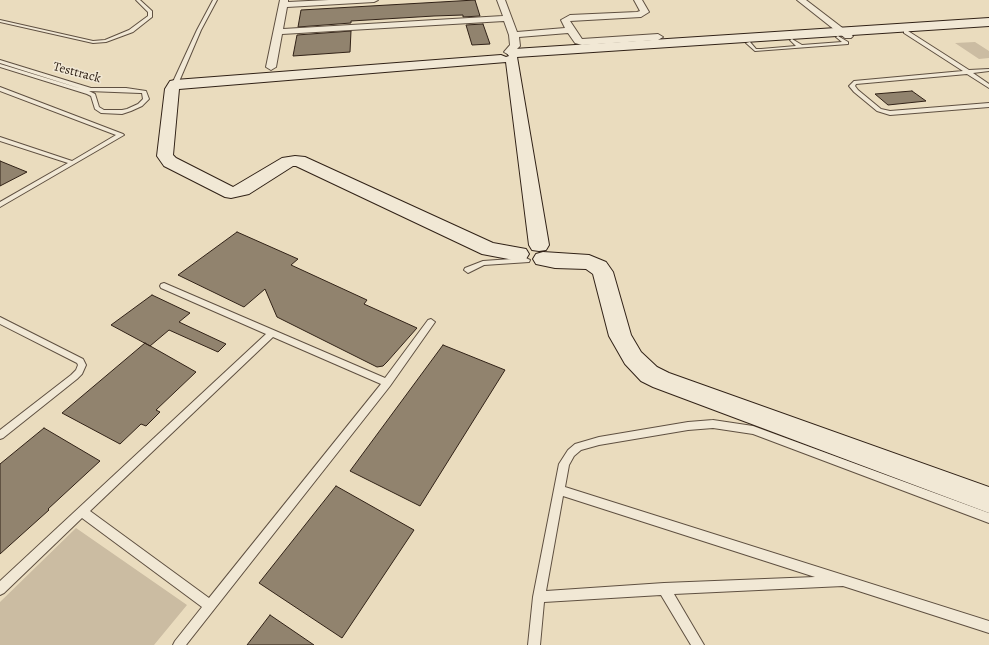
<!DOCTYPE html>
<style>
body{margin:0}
canvas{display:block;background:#eadcbe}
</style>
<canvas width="989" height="645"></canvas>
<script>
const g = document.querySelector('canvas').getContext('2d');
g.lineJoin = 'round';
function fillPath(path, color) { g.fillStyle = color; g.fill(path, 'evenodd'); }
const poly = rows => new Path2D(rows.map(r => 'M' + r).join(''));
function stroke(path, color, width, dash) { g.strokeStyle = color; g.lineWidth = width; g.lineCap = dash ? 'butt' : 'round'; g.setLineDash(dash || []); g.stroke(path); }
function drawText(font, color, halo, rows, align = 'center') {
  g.font = font + ' Alegreya,serif'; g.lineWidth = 3; g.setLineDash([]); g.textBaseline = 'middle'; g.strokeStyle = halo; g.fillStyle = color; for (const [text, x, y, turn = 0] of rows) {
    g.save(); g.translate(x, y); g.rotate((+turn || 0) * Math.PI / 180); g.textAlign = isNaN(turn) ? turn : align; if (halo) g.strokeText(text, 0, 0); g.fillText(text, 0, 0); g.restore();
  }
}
const green = poly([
 [975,42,989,51,989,58,979,59,955,43],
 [76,528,187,605,154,645,0,645,0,602]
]);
const building = poly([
 [475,0,480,16,463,17,463,15,434,16,351,21,351,23,298,27,301,10,475,0],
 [483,24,490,44,472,45,466,25,483,24],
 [351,31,350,52,293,56,297,35,351,31],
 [912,91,926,101,888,105,875,94,912,91],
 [0,161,27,172,0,186,0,161],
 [237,232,298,259,291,265,367,300,364,304,417,328,387,362,383,366,377,367,277,317,265,289,244,307,178,275,237,232],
 [152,295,190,313,179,322,226,344,218,352,169,330,150,346,111,325,152,295],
 [145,343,196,372,156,410,160,412,146,426,141,424,120,444,62,413,145,343],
 [443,345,505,370,420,506,350,471,443,345],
 [44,428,100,461,48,509,49,510,0,554,0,464,44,428],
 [336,486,414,530,342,638,259,583,336,486],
 [270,615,314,645,247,645,270,615]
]);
const lane = poly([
 [136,0,140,0,152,11,152,17,133,32,106,42,93,43,0,22,0,20,93,41,105,40,129,30,148,16,148,12,136,0],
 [213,0,217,0,201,30,178,84,173,85,172,84,197,30,213,0],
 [904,31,908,31,969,70,989,69,989,71,973,73,989,84,989,88,967,74,856,84,855,86,858,90,881,109,890,111,989,103,989,107,890,115,877,111,854,92,849,86,854,81,963,71,904,33,904,31],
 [838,36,848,42,848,44,755,51,746,43,750,42,756,49,761,49,796,46,790,40,792,39,802,45,842,42,836,37,838,36],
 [0,60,91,88,126,88,146,91,149,99,142,106,131,111,122,114,101,113,95,109,91,96,87,94,0,67,0,64,82,89,0,63,0,60],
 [89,91,140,93,142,93,143,99,138,104,127,109,122,110,104,110,99,107,95,94,89,91],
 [0,87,123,134,124,135,0,207,0,202,68,163,0,141,0,137,72,161,116,135,0,91,0,87],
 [526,258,530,260,529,262,484,265,468,273,464,270,465,268,483,261,526,258],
 [164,283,385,378,428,320,431,319,435,322,390,386,186,645,173,645,175,641,202,607,82,518,4,593,0,595,0,581,266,334,161,288,160,286,161,284,164,283],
 [273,337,381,384,209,598,90,511,273,337],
 [0,317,83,359,86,365,82,374,77,379,3,438,0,439,0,430,71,375,76,370,78,365,77,363,0,324,0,317],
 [713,420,753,426,989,513,989,523,753,434,713,428,688,430,599,445,581,450,574,456,569,465,565,487,989,621,989,633,843,586,674,594,704,645,691,645,661,595,544,602,540,645,528,645,533,597,559,464,568,450,575,444,599,437,688,422,713,420],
 [563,496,815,577,664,583,546,591,563,496]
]);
const street = poly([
 [280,0,288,0,288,2,329,0,378,0,374,2,287,7,283,29,503,16,497,0,505,0,517,32,565,28,561,20,570,15,637,12,640,11,634,0,642,0,649,12,641,17,570,21,582,39,658,34,663,37,658,40,582,45,575,43,568,33,519,37,520,46,512,54,509,55,504,52,510,45,509,35,504,21,282,34,276,67,271,70,266,67,280,0],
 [797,0,806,0,853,36,851,38,845,38,797,0]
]);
const secondary = poly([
 [989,18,989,26,517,57,549,245,546,250,539,251,532,250,529,245,506,62,179,89,173,155,176,158,233,187,282,158,295,156,305,157,493,243,526,249,529,254,526,259,519,261,482,254,296,166,293,166,249,194,231,198,225,197,164,166,157,156,165,89,170,81,175,80,501,55,506,57,509,56,507,53,509,50,514,49,989,18],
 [543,252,589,255,606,262,613,272,631,335,641,352,657,367,669,373,989,487,989,513,653,387,641,381,625,364,609,336,593,274,586,269,555,268,536,264,533,259,536,254,543,252]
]);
const farStreetnames = [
 ["Testtrack",77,73,15]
];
fillPath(green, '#cbbca2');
fillPath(building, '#91836e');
stroke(building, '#312217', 1);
stroke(lane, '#5f5041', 2);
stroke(street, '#5f5041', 2);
stroke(secondary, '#312217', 2);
fillPath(lane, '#f1e8d5');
fillPath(street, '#f1e8d5');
fillPath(secondary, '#f1e8d5');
drawText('13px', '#312217', '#f1e8d5', farStreetnames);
</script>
